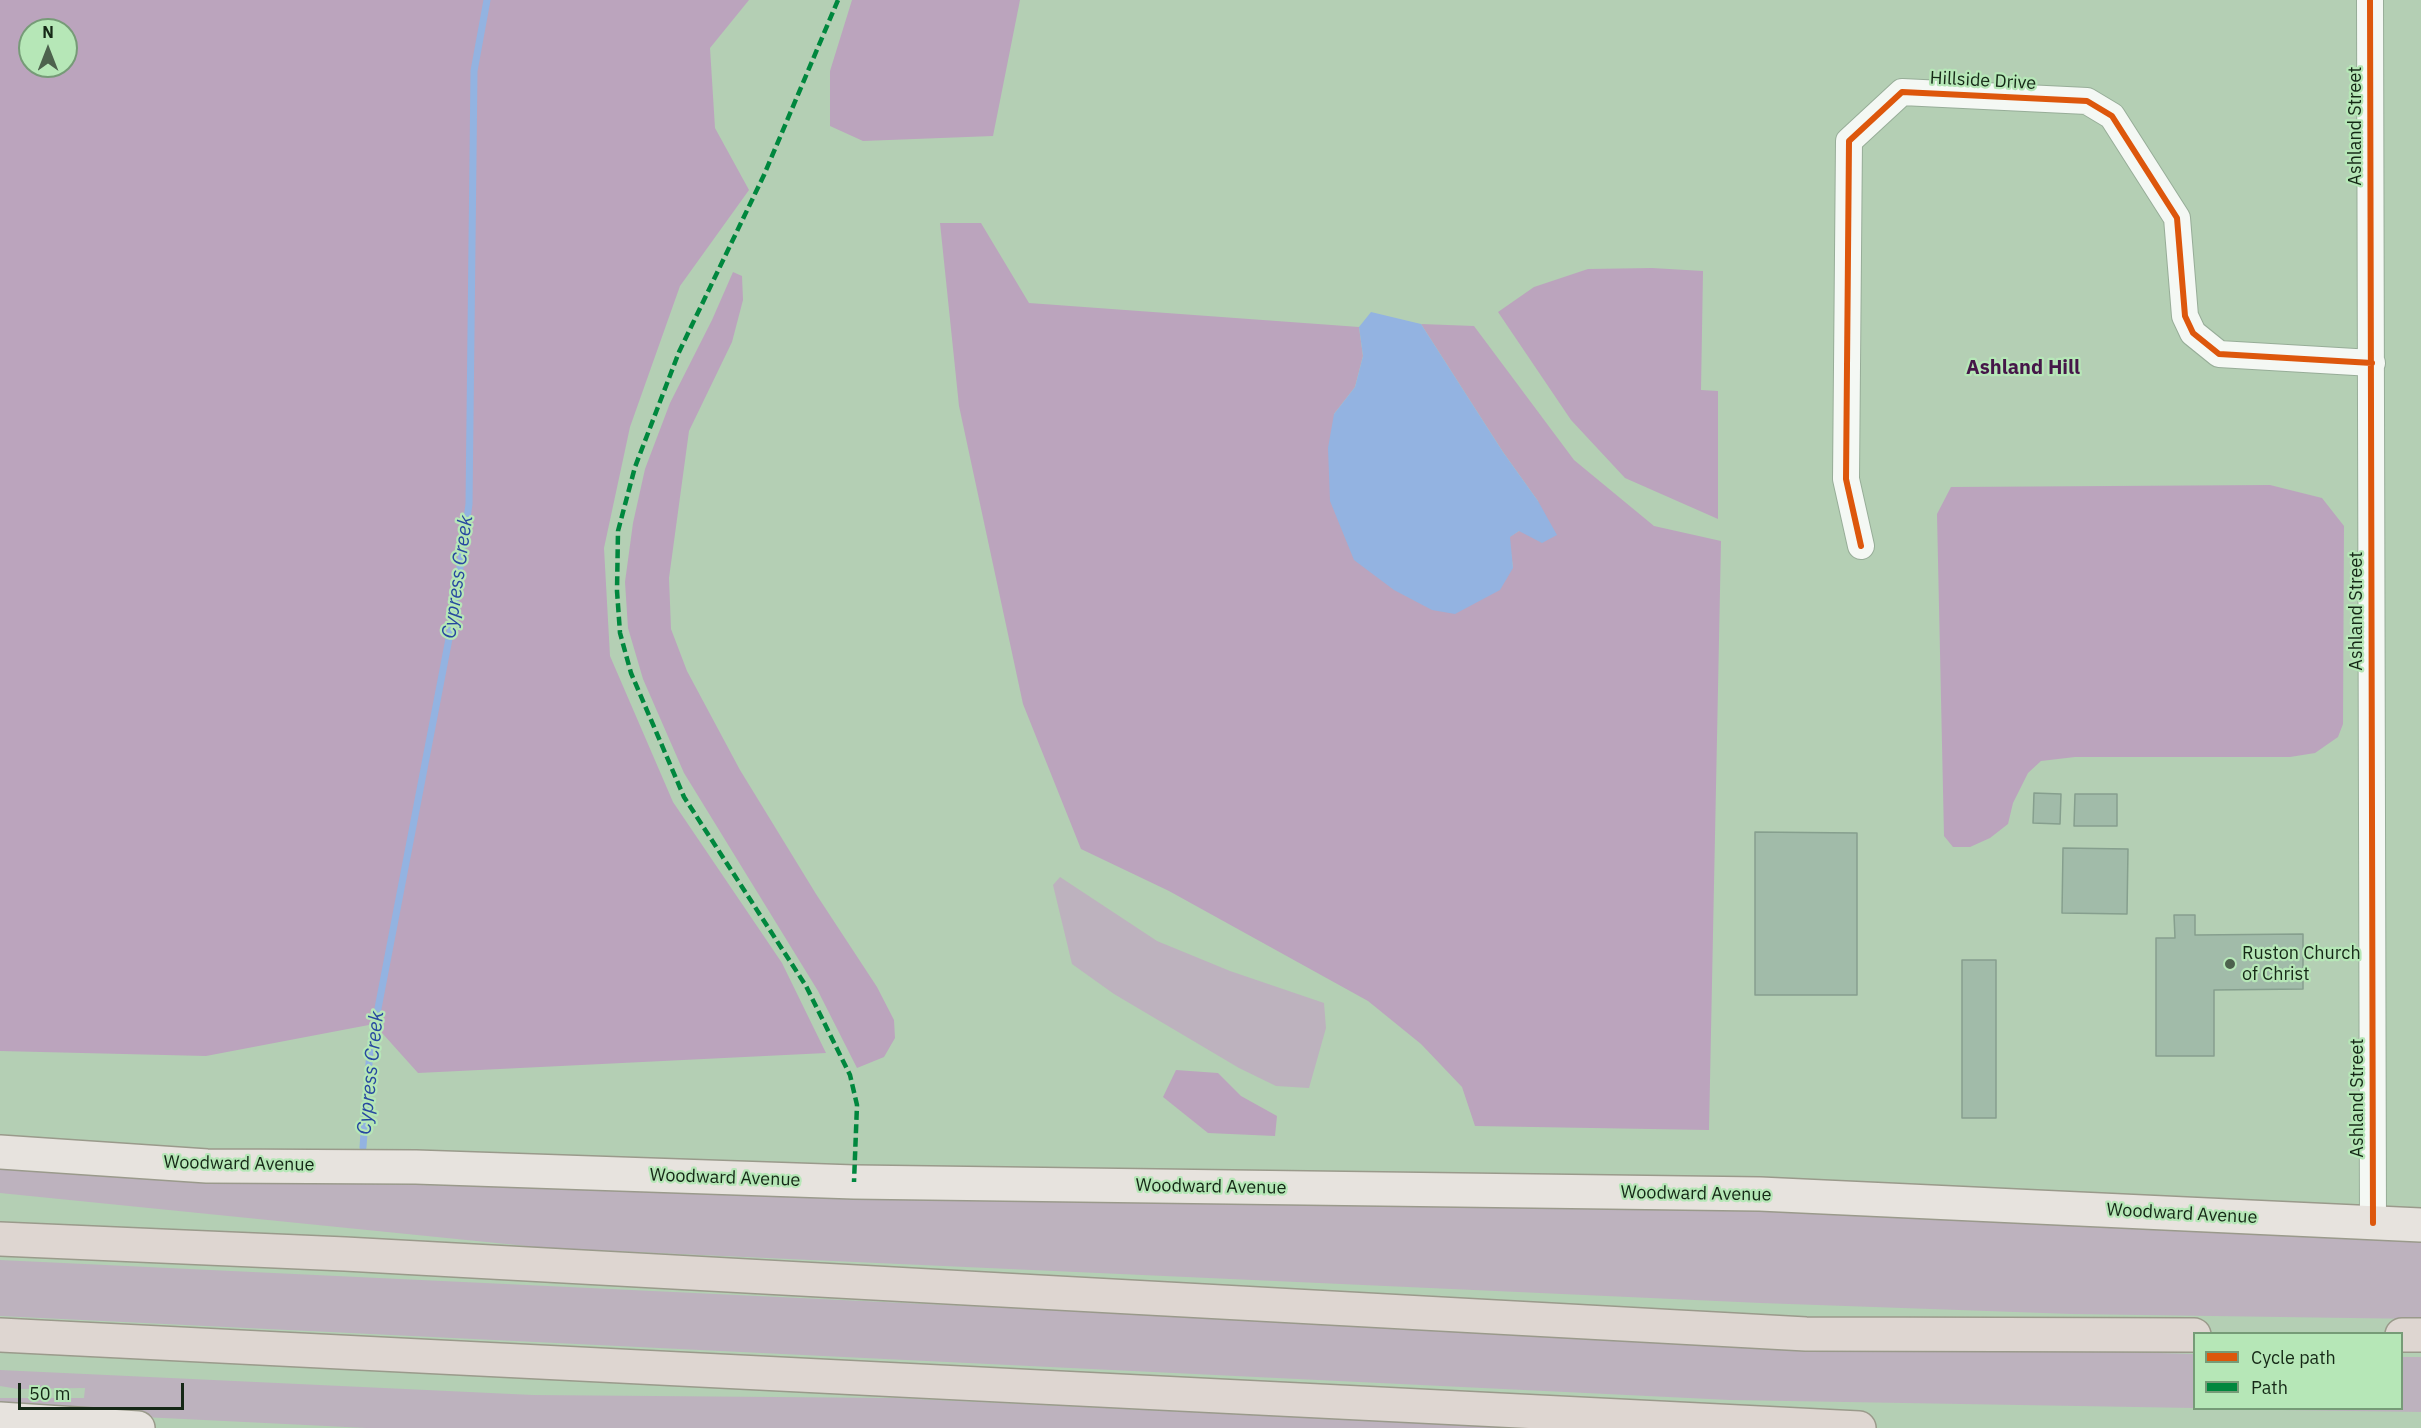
<!DOCTYPE html>
<style>
body{margin:0}
#map{position:relative;width:2421px;height:1428px;overflow:hidden;background:#b4cfb4;font-family:"IBM Plex Sans",sans-serif}
canvas{display:block}
.legend{position:absolute;left:2193px;top:1332px;width:210px;height:78px;box-sizing:border-box;background:#b6e7b7;border:2px solid #769b77;margin:0;padding:8px 10px;list-style:none;font-size:18px;color:#152816}
.legend li{display:flex;align-items:center;gap:12px;height:30px}
.legend b{width:30px;border:2px solid #769b77}
.north{position:absolute;left:18px;top:18px;width:60px;height:60px;box-sizing:border-box;background:#b6e7b7;border:2px solid #769b77;border-radius:50%;rotate:0deg;font-size:16px;font-weight:700;line-height:24px;text-align:center;color:#152816}
.north::after{content:'';display:block;margin:auto;width:21px;height:27px;background:#4d624d;clip-path:polygon(50% 0,100% 100%,50% 72%,0 100%)}
.scale{position:absolute;left:18px;top:1383px;width:166px;height:27px;box-sizing:border-box;border:3px solid #152816;border-top:0;padding-left:8px;font-size:18px;line-height:21px;white-space:nowrap;color:#152816;-webkit-text-stroke:4px #b6e7b7;paint-order:stroke}
</style>
<div id="map">
<canvas width="2421" height="1428"></canvas>
<ul class="legend">
<li><b style="height:8px;background:#dd570c"></b>Cycle path</li>
<li><b style="height:8px;background:#00873e"></b>Path</li>
</ul>
<div class="north">N</div>
<div class="scale">50 m</div>
</div>
<script>
const g = document.querySelector('canvas').getContext('2d');
g.lineJoin = 'round';
function fillPath(path, color) { g.fillStyle = color; g.fill(path, 'evenodd'); }
const poly = rows => new Path2D(rows.map(r => 'M' + r).join(''));
function stroke(path, color, width, dash) { g.strokeStyle = color; g.lineWidth = width; g.lineCap = dash ? 'butt' : 'round'; g.setLineDash(dash || []); g.stroke(path); }
function drawText(font, color, halo, rows, align = 'center') {
  g.font = font + ' "IBM Plex Sans",sans-serif'; g.lineWidth = 4.5; g.setLineDash([]); g.textBaseline = 'middle'; g.strokeStyle = halo; g.fillStyle = color; for (const [text, x, y, turn = 0] of rows) {
    g.save(); g.translate(x, y); g.rotate((+turn || 0) * Math.PI / 180); g.textAlign = isNaN(turn) ? turn : align; if (halo) g.strokeText(text, 0, 0); g.fillText(text, 0, 0); g.restore();
  }
}
const green = poly([
 [1060,877,1157,941,1230,971,1324,1003,1326,1028,1309,1088,1276,1086,1239,1068,1114,994,1072,964,1053,885],
 [0,1165,74,1172,365,1184,1257,1200,1885,1214,2421,1239,2421,1319,2072,1314,1761,1303,546,1248,0,1193],
 [0,1260,1347,1324,1737,1341,2194,1354,2194,1408,1730,1400,0,1316],
 [2402,1357,2421,1357,2421,1412,2213,1409,2402,1408],
 [0,1370,533,1395,895,1398,1523,1428,367,1428,0,1410,0,1398,84,1398,85,1388,18,1389,0,1386]
]);
const forest = poly([
 [0,0,749,0,710,48,715,128,749,190,680,286,630,427,604,548,610,656,673,802,782,963,826,1053,418,1073,374,1024,206,1056,0,1051],
 [30,30,66,30,66,66,30,66],
 [852,0,1020,0,993,136,863,141,830,126,830,71],
 [940,223,981,223,1029,303,1359,327,1363,356,1355,387,1334,414,1513,568,1509,537,1519,531,1538,501,1503,452,1421,324,1474,326,1574,460,1654,526,1721,541,1709,1130,1475,1126,1462,1087,1421,1044,1368,1001,1169,891,1081,849,1023,704,959,406],
 [1652,268,1703,271,1701,390,1718,391,1718,519,1625,478,1571,420,1498,312,1534,287,1588,269],
 [733,272,742,276,743,300,732,342,689,431,669,578,671,629,687,671,740,770,816,894,877,987,894,1020,895,1038,884,1057,857,1068,818,991,684,773,643,679,628,628,625,582,633,523,645,469,670,403,712,320],
 [2270,485,2322,498,2344,526,2343,724,2338,737,2315,753,2290,757,2075,757,2041,761,2028,773,2013,803,2008,824,1990,838,1970,847,1953,847,1944,836,1937,514,1951,487],
 [1176,1070,1218,1073,1241,1096,1277,1116,1275,1136,1208,1133,1163,1097]
]);
const water = poly([
 [1371,312,1421,324,1503,452,1538,501,1557,535,1542,543,1519,531,1510,537,1513,568,1500,590,1455,614,1432,610,1394,590,1354,560,1330,501,1328,448,1334,414,1355,387,1363,356,1359,327]
]);
const stream = poly([
 [363,1147,370,1050,452,623,469,504,474,71,487,0]
]);
const building = poly([
 [2034,793,2061,794,2060,824,2033,823,2034,793],
 [2075,794,2117,794,2117,826,2074,826,2075,794],
 [1755,832,1857,833,1857,995,1755,995,1755,832],
 [2063,848,2128,849,2127,914,2062,913,2063,848],
 [2174,915,2195,915,2195,935,2303,934,2303,989,2214,990,2214,1056,2156,1056,2156,938,2175,938,2174,915],
 [1962,960,1996,960,1996,1118,1962,1118,1962,960]
]);
const minor = poly([
 [2370,0,2373,1223],
 [1861,546,1846,479,1849,141,1902,92,2087,101,2112,116,2177,218,2185,316,2193,333,2219,354,2372,363]
]);
const major = poly([
 [0,1152,207,1166,416,1167,854,1182,1760,1194,2421,1225],
 [0,1419,138,1428]
]);
const highway = poly([
 [0,1239,345,1254,1806,1334,2194,1335],
 [0,1335,1859,1428],
 [2402,1335,2421,1335]
]);
const quiet = poly([
 [838,0,764,175,679,352,635,467,618,531,617,591,620,633,631,673,684,797,806,986,850,1075,857,1105,854,1182]
]);
const cycleway = poly([
 [2370,0,2373,1223],
 [1861,546,1846,479,1849,141,1902,92,2087,101,2112,116,2177,218,2185,316,2193,333,2219,354,2372,363]
]);
const markers = [
 [2230,964,6,"#4d624d"]
];
const streetNames = [
 ["Hillside Drive",1983,81,3],
 ["Ashland Street",2356,126,-90],
 ["Ashland Street",2357,611,-90],
 ["Ashland Street",2358,1098,-90],
 ["Woodward Avenue",239,1164,1],
 ["Woodward Avenue",725,1178,2],
 ["Woodward Avenue",1211,1187,1],
 ["Woodward Avenue",1696,1194,1],
 ["Woodward Avenue",2182,1214,3]
];
const poiNames = [
 ["Ruston Church",2242,954],
 ["of Christ",2242,975]
];
const neighbourhoodNames = [
 ["Ashland Hill",2023,368]
];
const waterNames = [
 ["Cypress Creek",458,577,-82],
 ["Cypress Creek",371,1073,-84]
];
fillPath(green, '#bdb2be');
fillPath(forest, '#bba4bd');
fillPath(water, '#93b3e1');
stroke(stream, '#93b3e1', 7);
fillPath(building, '#a1bba9');
stroke(building, '#869f8e', 1.5);
stroke(minor, '#97ad98', 28);
stroke(major, '#9a9a8b', 36);
stroke(highway, '#9a9a8b', 36);
stroke(minor, '#f4f8f4', 26);
stroke(major, '#e7e3de', 33);
stroke(highway, '#ded6d1', 33);
stroke(quiet, '#00873e', 4.5, [9, 4.5]);
stroke(cycleway, '#dd570c', 6);
for (const [x, y, r, color] of markers) { const dot = new Path2D(); dot.arc(x, y, r, 0, 2 * Math.PI); g.fillStyle = color; g.fill(dot); stroke(dot, '#b6e7b7', 2); }
drawText('18px', '#152816', '#b6e7b7', streetNames);
drawText('18px', '#152816', '#b6e7b7', poiNames, 'left');
drawText('bold 20px', '#451648', '#b6e7b7', neighbourhoodNames);
drawText('italic 20px', '#2748a0', '#b6e7b7', waterNames);
</script>
